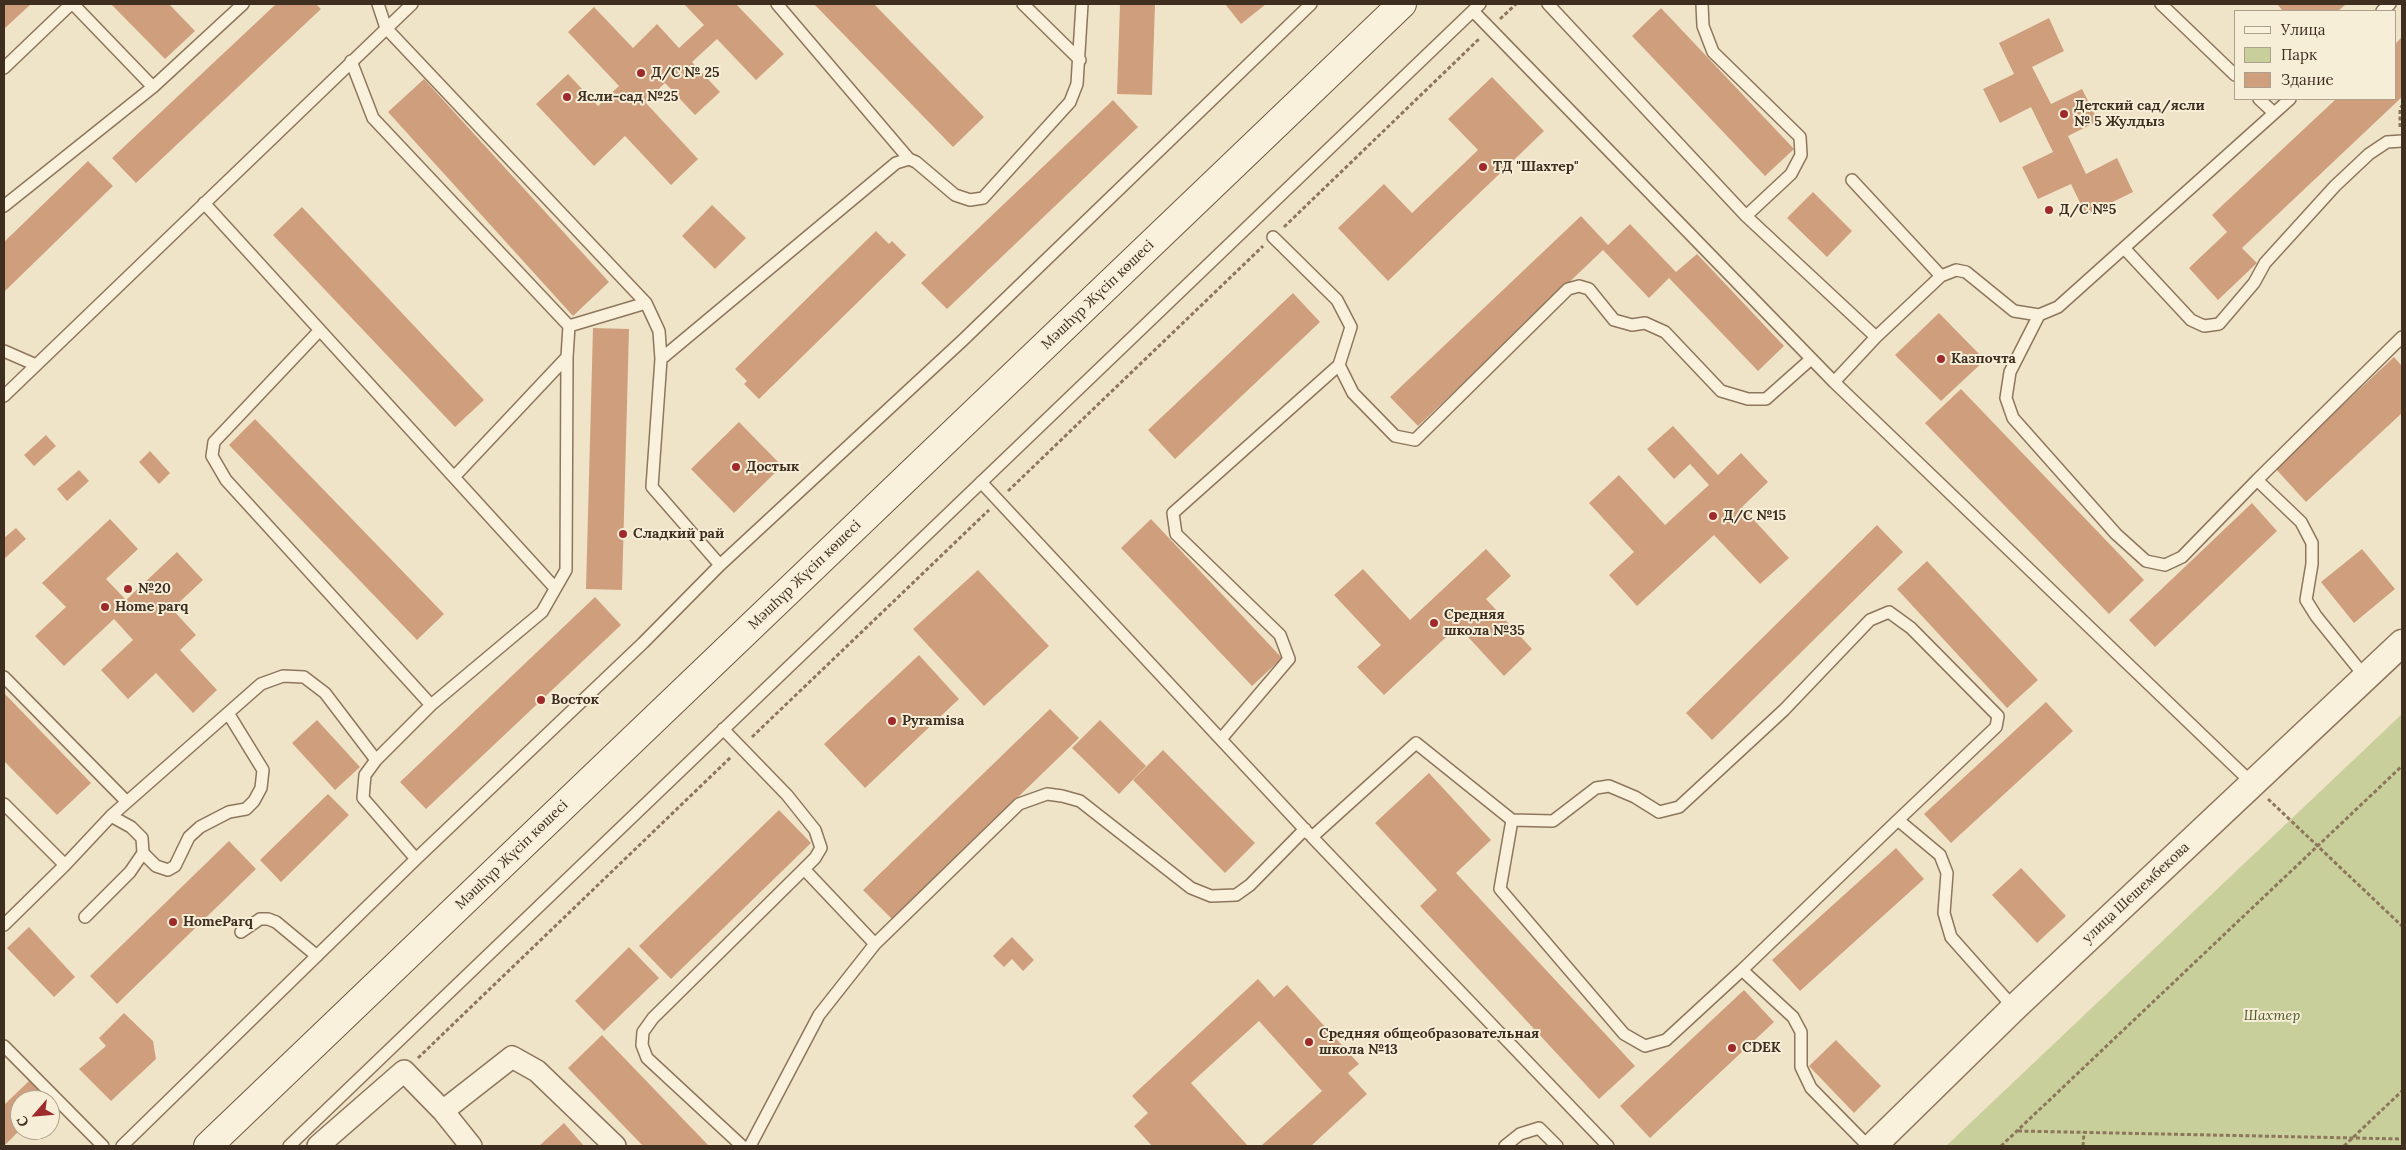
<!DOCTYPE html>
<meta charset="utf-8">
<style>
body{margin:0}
#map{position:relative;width:2406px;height:1150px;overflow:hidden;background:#f0e4c8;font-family:Lora,serif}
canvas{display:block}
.frame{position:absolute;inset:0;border:5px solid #3d2e20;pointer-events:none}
.legend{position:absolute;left:2234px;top:10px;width:162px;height:90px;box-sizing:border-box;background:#f7eed8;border:1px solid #ada18e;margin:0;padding:6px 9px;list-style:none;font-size:15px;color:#3d2e20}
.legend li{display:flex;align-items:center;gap:10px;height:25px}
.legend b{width:25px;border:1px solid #ada18e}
.north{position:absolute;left:10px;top:1090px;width:50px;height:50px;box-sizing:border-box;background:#f7eed8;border:1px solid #ada18e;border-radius:50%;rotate:243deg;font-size:14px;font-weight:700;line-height:20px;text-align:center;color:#3d2e20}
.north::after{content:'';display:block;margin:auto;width:18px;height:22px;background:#9e2a2b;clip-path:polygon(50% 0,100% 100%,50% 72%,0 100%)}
</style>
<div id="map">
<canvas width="2406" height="1150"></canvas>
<div class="frame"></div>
<ul class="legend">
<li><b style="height:6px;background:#faf1dc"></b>Улица</li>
<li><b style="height:14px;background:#c9cf9b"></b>Парк</li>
<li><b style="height:14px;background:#cf9f7d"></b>Здание</li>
</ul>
<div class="north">С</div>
</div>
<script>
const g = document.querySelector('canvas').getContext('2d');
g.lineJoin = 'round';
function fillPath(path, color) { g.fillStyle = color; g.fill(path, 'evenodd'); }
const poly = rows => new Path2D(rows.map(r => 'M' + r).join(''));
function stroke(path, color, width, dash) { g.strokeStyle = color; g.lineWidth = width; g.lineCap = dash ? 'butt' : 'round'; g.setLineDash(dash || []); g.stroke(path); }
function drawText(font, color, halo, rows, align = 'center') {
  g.font = font + ' Lora,serif'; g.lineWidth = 4; g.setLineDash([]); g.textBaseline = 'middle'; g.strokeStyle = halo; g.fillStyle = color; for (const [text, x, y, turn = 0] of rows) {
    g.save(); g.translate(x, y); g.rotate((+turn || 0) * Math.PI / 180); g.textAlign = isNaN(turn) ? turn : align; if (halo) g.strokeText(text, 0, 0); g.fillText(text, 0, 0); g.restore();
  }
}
const green = poly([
 [2402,714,2402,1146,1946,1146]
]);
const building = poly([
 [4,4,31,4,4,29],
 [111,4,169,4,195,31,165,59],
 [276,4,316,4,321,9,136,183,112,158],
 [684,4,736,4,784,54,756,80,717,39,692,62,720,92,695,115,665,83,645,102,698,159,671,185,625,136,594,166,536,104,568,74,598,106,619,86,568,32,594,7,633,48,657,24,679,48,704,25],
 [814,4,874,4,984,117,953,147],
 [1120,4,1155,4,1152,95,1117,94],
 [1225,4,1266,4,1241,24],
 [2277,4,2343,4,2345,5,2338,11,2283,11],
 [1661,8,1794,149,1765,176,1632,36],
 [2049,18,2064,51,2032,67,2051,104,2082,89,2098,121,2068,136,2086,174,2117,158,2133,192,2086,215,2071,184,2038,199,2022,167,2053,152,2031,107,2000,123,1983,89,2014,74,1999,43],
 [2402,37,2402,97,2242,248,2257,263,2218,300,2189,268,2227,232,2212,215,2336,99,2395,99,2395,44],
 [1492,77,1544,131,1388,281,1338,228,1384,184,1412,213,1478,150,1448,119],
 [424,79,609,282,573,316,388,112],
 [1113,100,1138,127,947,309,921,283],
 [88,161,113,186,4,292,4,242],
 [1813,192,1852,231,1827,257,1787,218],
 [712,205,746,238,715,269,682,236],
 [302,207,484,400,455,427,273,235],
 [1581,216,1608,245,1630,224,1676,272,1697,254,1784,346,1758,371,1669,278,1649,298,1603,250,1418,426,1390,397],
 [876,231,889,244,892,241,906,255,759,399,744,384,747,381,735,369],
 [1293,293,1320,322,1175,459,1148,430],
 [1939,313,1985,360,1941,401,1895,355],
 [593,328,629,329,622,590,586,589],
 [2394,357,2402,366,2402,413,2306,502,2275,468],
 [1961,389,2144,580,2109,614,1925,423],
 [255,419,444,614,417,640,229,445],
 [739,422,782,466,734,513,691,469],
 [1673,426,1718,475,1741,453,1768,482,1742,507,1789,558,1760,584,1714,535,1637,606,1609,575,1634,552,1589,503,1619,475,1665,525,1709,485,1690,464,1674,479,1647,449],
 [46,435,56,446,34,466,24,455],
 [150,451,170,473,159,484,139,462],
 [79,470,89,481,67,501,57,489],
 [2252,503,2277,531,2155,647,2129,620],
 [110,519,138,549,106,579,126,600,177,552,203,580,172,609,196,635,180,650,217,690,193,713,156,673,128,699,101,670,133,640,114,619,64,666,35,636,66,607,42,583],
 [1151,519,1282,658,1252,686,1121,548],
 [1877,525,1903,552,1712,740,1686,713],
 [16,528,26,539,4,559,4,538],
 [1486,549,1511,576,1486,599,1532,649,1504,676,1458,626,1384,695,1357,667,1381,645,1334,595,1363,569,1410,620],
 [2362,549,2395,589,2354,623,2321,582],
 [1927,561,2038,680,2007,708,1897,589],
 [978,570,1049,646,984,706,913,629],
 [595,597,621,625,426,809,400,782],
 [919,655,959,699,865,788,824,744],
 [4,693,91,783,57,815,4,761],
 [2046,702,2073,731,1951,843,1924,814],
 [1050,709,1079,738,892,919,863,890],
 [317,720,360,767,335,790,292,743],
 [1100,720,1146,766,1119,794,1072,748],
 [1163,750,1255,843,1225,873,1133,780],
 [1429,773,1491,840,1456,873,1635,1066,1599,1099,1420,906,1437,890,1375,823],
 [328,794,349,815,281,882,260,860],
 [779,810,811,843,671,979,639,946],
 [229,841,256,869,117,1004,90,976],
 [1896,848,1924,879,1800,991,1772,960],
 [2021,868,2066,916,2037,943,1992,895],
 [29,927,75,977,54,997,7,948],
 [1012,937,1034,960,1023,971,1012,959,1004,967,993,956],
 [629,947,659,978,604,1031,575,1001],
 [1258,979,1274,997,1287,985,1359,1064,1348,1073,1367,1094,1311,1146,1261,1146,1322,1091,1259,1021,1191,1083,1248,1146,1152,1146,1134,1126,1148,1113,1132,1096],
 [1744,990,1774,1022,1650,1138,1620,1106],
 [124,1013,153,1041,156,1059,111,1101,79,1069,106,1046,99,1038],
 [602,1035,709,1146,643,1146,568,1068],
 [1836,1040,1881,1086,1854,1113,1809,1066],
 [30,1080,49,1100,20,1100,20,1130,4,1146,4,1105],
 [564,1123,584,1146,539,1146]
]);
const path = poly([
 [1500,19,1516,4],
 [2400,127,2400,108,2402,106],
 [1284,227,1479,39],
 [1008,491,1263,246],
 [752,737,989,510],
 [2268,799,2402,926],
 [418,1058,731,757],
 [2018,1131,2402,1139],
 [2001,1146,2402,766],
 [2083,1146,2084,1132],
 [2344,1146,2402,1091]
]);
const service = poly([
 [73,4,153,87],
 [378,4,386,28,646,303,659,331,661,359,652,487,720,565],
 [777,4,909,159],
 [1023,4,1080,60],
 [1548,4,1746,216,1876,337],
 [1702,4,1703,26,1713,52,1800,137,1801,155,1791,174,1746,216],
 [2161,4,2235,75],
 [1473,11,1834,382,1876,337,1941,276,1956,270,1966,272,2014,311,2039,315,2058,307,2290,99],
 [2382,11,2390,4],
 [351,61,373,118,569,326,567,357,566,570,542,612,431,705,376,760,365,775,363,798,416,859],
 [4,68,71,4],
 [2259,99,2274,113],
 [1852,180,1941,276],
 [204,203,555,588],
 [4,206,153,87,243,4],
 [1273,237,1337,300,1351,327,1339,365,1353,393,1395,436,1415,440,1568,289,1579,286,1589,289,1614,320,1632,325,1645,323,1665,332,1721,391,1748,399,1766,399,1811,359],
 [2124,248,2191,320,2204,326,2219,324,2254,283,2265,263,2335,186,2369,154,2387,142,2402,141],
 [2039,315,2010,372,2006,398,2013,418,2116,534,2146,561,2165,565,2182,557,2257,480,2301,522,2312,543,2312,564,2306,600,2316,616,2366,678],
 [569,326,646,303],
 [320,330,214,442,212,456,226,480,431,705],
 [4,351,36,365],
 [661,359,896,163,909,159,916,162,955,195,970,200,983,198,1070,102,1077,84,1082,4],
 [1834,382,2253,784],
 [4,396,412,4],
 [454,477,567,357],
 [2257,480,2402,337],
 [981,482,1309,834],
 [4,677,127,802],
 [723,729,787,795,815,830,821,848,815,858,804,869,875,944],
 [1221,739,1289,659,1280,635,1176,534,1173,513,1339,365],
 [4,804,65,865],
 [1512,820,1500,889,1624,1034,1645,1046,1666,1040,1742,970],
 [143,853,156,866,168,870,175,866,189,837,200,827,229,812,246,809,254,801,261,788,263,770,228,713],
 [85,917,130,872,143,853,142,838,131,827,111,816],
 [4,925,65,865,111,816,261,684,283,676,304,677,325,693,376,760],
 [241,932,260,919,268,919,276,922,317,956],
 [4,1046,103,1146],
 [122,1146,416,859,643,643,720,565,963,340,1311,4],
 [289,1146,1480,4],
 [742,1146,647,1058,642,1045,643,1032,653,1018,804,869],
 [750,1146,819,1015,875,944,1019,804,1047,794,1062,796,1080,801,1191,888,1211,896,1236,895,1250,885,1305,829],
 [1505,1146,1520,1134,1539,1128,1557,1146],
 [1608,1146,1312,837,1416,743,1512,820,1553,821,1596,788,1609,786,1635,797,1659,812,1679,807,1784,710,1870,620,1889,612,1911,628,1998,716,1996,727,1898,820,1940,855,1947,873,1944,913,1951,937,2014,1008],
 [1868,1146,1811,1088,1801,1067,1801,1032,1793,1017,1742,970,1898,820]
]);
const minor = poly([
 [443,1111,471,1146],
 [318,1146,404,1071,443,1111,512,1057,537,1071,615,1146]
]);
const tertiary = poly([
 [1873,1146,2014,1008,2402,643]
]);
const secondary = poly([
 [208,1146,1402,4]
]);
const markers = [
 [641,73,5,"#9e2a2b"],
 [567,97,5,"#9e2a2b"],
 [2064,114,5,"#9e2a2b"],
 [1483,167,5,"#9e2a2b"],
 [2049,210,5,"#9e2a2b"],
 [1941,359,5,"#9e2a2b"],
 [736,467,5,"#9e2a2b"],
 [1713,516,5,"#9e2a2b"],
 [623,534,5,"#9e2a2b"],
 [128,589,5,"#9e2a2b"],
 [105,607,5,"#9e2a2b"],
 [1434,623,5,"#9e2a2b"],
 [541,700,5,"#9e2a2b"],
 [892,721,5,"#9e2a2b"],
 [173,922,5,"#9e2a2b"],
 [1309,1042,5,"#9e2a2b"],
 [1732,1048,5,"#9e2a2b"]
];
const poiNames = [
 ["Д/С № 25",651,73],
 ["Ясли-сад №25",577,97],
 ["Детский сад/ясли",2074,106],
 ["№ 5 Жулдыз",2074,122],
 ["ТД \"Шахтер\"",1493,167],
 ["Д/С №5",2059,210],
 ["Казпочта",1951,359],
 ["Достык",746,467],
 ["Д/С №15",1723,516],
 ["Сладкий рай",633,534],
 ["№20",138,589],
 ["Home parq",115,607],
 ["Средняя",1444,615],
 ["школа №35",1444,631],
 ["Восток",551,700],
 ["Pyramisa",902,721],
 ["HomeParq",183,922],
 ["Средняя общеобразовательная",1319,1034],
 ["школа №13",1319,1050],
 ["CDEK",1742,1048]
];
const streetNames = [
 ["Мәшһүр Жүсіп көшесі",1098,295,-44],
 ["Мәшһүр Жүсіп көшесі",805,575,-44],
 ["Мәшһүр Жүсіп көшесі",512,855,-44],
 ["улица Шешембекова",2136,893,-43]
];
const parkNames = [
 ["Шахтер",2272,1016]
];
fillPath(green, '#c9cf9b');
fillPath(building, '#cf9f7d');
stroke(service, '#8d765c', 14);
stroke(minor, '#8d765c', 24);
stroke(tertiary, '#8d765c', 29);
stroke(secondary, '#6f573f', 30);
stroke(path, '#8d765c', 3, [4, 2.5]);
stroke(service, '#faf1dc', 11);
stroke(minor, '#faf1dc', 21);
stroke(tertiary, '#faf1dc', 26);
stroke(secondary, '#faf1dc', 28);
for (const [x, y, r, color] of markers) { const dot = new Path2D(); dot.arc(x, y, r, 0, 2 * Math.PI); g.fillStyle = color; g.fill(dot); stroke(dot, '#f7eed8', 2); }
drawText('bold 14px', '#3d2e20', '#f7eed8', poiNames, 'left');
drawText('14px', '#3d2e20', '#f7eed8', streetNames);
drawText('italic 14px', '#4d5a26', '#f7eed8', parkNames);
</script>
